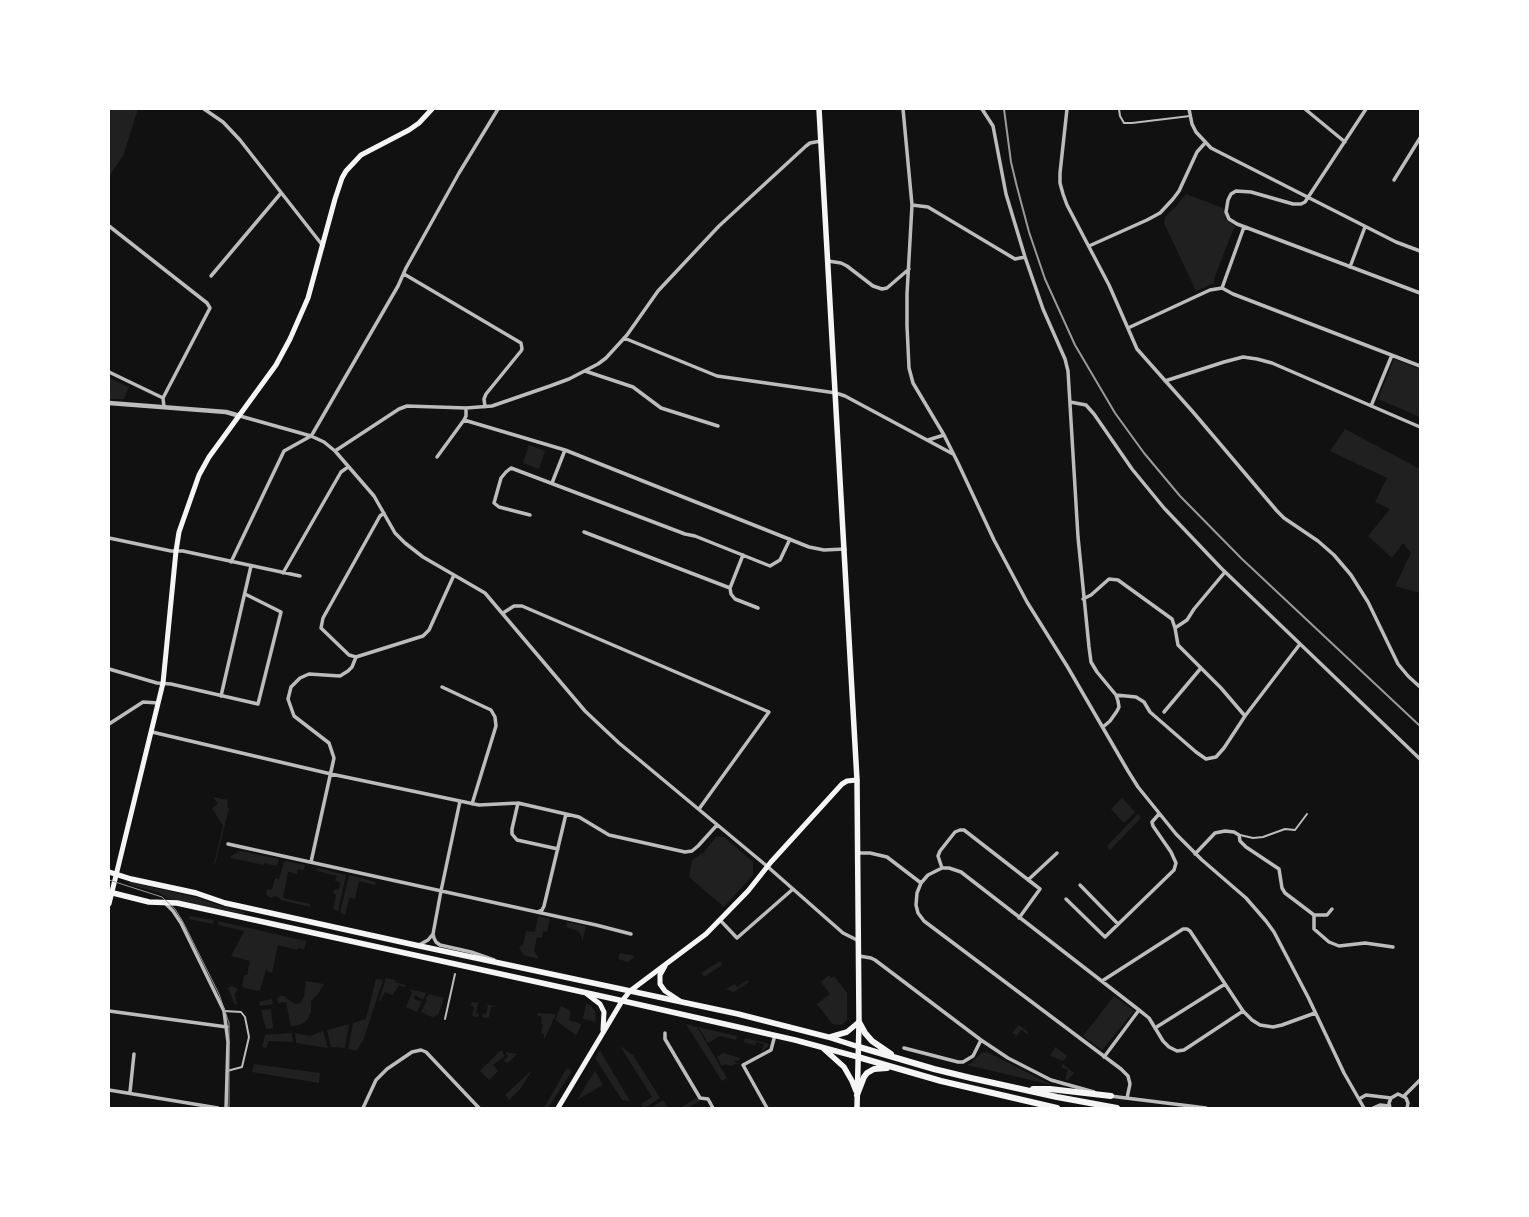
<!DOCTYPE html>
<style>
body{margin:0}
#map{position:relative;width:1529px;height:1217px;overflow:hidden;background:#111;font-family:"Fira Sans",sans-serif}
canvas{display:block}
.frame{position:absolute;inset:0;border:110px solid #fff;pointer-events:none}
</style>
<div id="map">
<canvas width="1529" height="1217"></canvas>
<div class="frame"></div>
</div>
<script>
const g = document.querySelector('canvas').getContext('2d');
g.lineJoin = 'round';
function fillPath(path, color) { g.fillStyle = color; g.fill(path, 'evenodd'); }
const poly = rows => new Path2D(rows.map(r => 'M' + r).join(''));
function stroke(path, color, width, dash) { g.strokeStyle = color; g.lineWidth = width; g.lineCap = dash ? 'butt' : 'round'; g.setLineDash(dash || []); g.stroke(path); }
const green = poly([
 [109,109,138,109,123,156,109,176],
 [1186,194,1223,208,1226,219,1236,227,1233,230,1214,279,1214,283,1196,291,1164,223,1165,217,1177,205],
 [1394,359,1420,369,1420,417,1378,399],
 [109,378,129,387,124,399,109,399],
 [1345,429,1420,469,1420,593,1395,586,1411,553,1403,543,1392,558,1368,536,1390,509,1375,502,1387,478,1330,451],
 [529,445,545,451,539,469,523,463],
 [213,797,228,800,227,807,229,808,215,864,214,864,223,826,212,808,218,804],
 [1122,798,1135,812,1124,823,1111,809],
 [1138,814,1141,818,1110,850,1107,846],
 [716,837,724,837,753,862,753,875,724,907,689,877,692,860,704,852],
 [240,851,279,859,277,866,264,863,264,865,231,858,231,856],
 [286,861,305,865,304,870,298,869,297,874,288,872,283,898,310,904,310,907,281,900,278,897,274,896,273,898,267,896,266,894,267,889,272,890,275,878,279,879,284,862],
 [317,868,346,875,338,911,333,909,336,895,333,893,334,889,339,890,340,882,335,881,337,876,316,871],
 [349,875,376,882,375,885,359,881,355,899,349,898,345,915,340,913],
 [129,882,199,898,218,905,245,912,244,914,168,899,160,893,128,884],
 [190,916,214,920,213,924,189,919],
 [538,916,550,919,547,932,543,931,542,938,537,937,534,951,539,959,524,955,519,947,523,945,526,931,535,932],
 [218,921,306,941,304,949,298,948,297,950,278,945,272,973,267,971,267,967,260,990,257,991,242,987,244,975,247,975,250,961,231,956,244,931,218,925],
 [567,922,586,926,582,942,582,937,578,931,566,927],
 [620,953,635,956,628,962,618,959],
 [720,961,722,965,704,977,701,973],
 [829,975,831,978,834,976,847,993,847,1020,841,1025,832,1024,817,1004,830,994,821,982],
 [386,978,396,980,395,982,406,985,404,987,399,985,392,995,385,992,380,1001,379,1001],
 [376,979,383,980,364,1038,357,1051,348,1049,353,1023,366,1019],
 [748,980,749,982,734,992,726,989,735,984,737,987],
 [306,981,324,984,318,994,311,1001,311,1012,308,1019,302,1024,291,1027,286,1002,278,1003,277,998,280,996,284,996,295,1004,300,1003,304,997],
 [232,986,238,989,235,994,237,1004,235,1005,228,988],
 [408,989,426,993,423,1000,415,995,414,999,422,1002,417,1012,406,1007,412,992],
 [429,994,444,998,438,1015,432,1017,421,1012,427,1000,426,998],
 [1114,996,1134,1011,1102,1050,1083,1036],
 [272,999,273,1004,260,1006,259,1002],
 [472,1002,478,1003,476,1013,479,1014,478,1017,472,1016,474,1007,471,1006],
 [485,1004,498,1007,491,1007,489,1017,487,1018,482,1017,483,1013,486,1014,488,1006],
 [586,1004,590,1005,595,1011,596,1022,583,1019],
 [561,1006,571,1011,569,1020,581,1024,580,1028,576,1035,555,1020],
 [271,1009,273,1028,266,1029,261,1010],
 [538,1013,556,1014,545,1038,544,1038,544,1034,541,1033,543,1025,541,1024,542,1017,537,1015],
 [349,1024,345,1048,331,1047,327,1030],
 [686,1024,697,1027,727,1078,722,1081],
 [1019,1025,1028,1032,1027,1034,1021,1030,1014,1039,1016,1035,1012,1033],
 [698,1027,737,1036,736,1040,720,1036,708,1043],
 [323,1031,328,1048,296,1043,295,1033,310,1036],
 [292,1033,293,1042,269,1041,266,1048,262,1047,265,1035],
 [745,1038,769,1044,768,1047,761,1052,764,1044,756,1042,755,1045,744,1042],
 [620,1046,633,1055,660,1098,645,1108,643,1108,641,1104,652,1097],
 [1055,1047,1067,1056,1063,1061,1050,1056],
 [600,1050,602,1054,630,1101,622,1100,595,1058],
 [500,1051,503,1051,503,1053,505,1056,493,1065,498,1071,489,1080,480,1071],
 [506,1052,517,1054,508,1063,505,1062,504,1060,508,1056,506,1054],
 [985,1052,989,1053,1052,1085,967,1065,971,1063,981,1053],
 [723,1053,740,1058,739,1061,735,1060,734,1062,739,1063,730,1066,726,1064,722,1066,717,1057],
 [254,1064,320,1073,319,1083,252,1072],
 [1063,1064,1074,1073,1068,1080,1065,1079,1068,1070,1061,1067],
 [567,1068,572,1071,548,1108,544,1108],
 [532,1070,521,1088,509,1100,505,1095],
 [595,1071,603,1085,577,1100],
 [698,1097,700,1101,687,1108,680,1108],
 [663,1100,668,1108,651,1108]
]);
const service = poly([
 [1119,109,1120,116,1124,123,1132,123,1190,116],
 [1240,835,1253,838,1263,837,1285,829,1295,830,1307,814],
 [224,1011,241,1012,245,1017,249,1037,242,1067,227,1071],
 [445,1019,455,974]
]);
const minor = poly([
 [204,109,223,122,240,140,323,246],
 [903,109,912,205,907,294,907,326,909,368,913,383,944,435,958,463,994,540,1027,602,1067,666,1128,771,1138,787,1176,834,1202,860,1246,898,1266,921,1274,932,1308,997,1344,1073,1364,1108],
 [982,109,993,126,1006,194,1025,257,1043,309,1065,359,1068,371,1078,537,1089,647,1091,662,1097,672,1116,695,1118,701,1119,707,1117,711,1110,721,1103,727],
 [1067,109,1060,173,1060,183,1063,194,1067,205,1109,285,1137,349,1193,412,1277,511,1284,518,1318,541,1334,555,1351,575,1368,602,1398,664,1408,676,1420,687],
 [1189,109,1192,124,1196,132,1211,148,1396,242,1420,251],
 [1305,109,1345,142],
 [1366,109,1305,202,1301,204,1293,204,1251,192,1236,191,1231,194,1228,200,1226,212,1229,219,1237,224,1420,293],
 [1394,180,1420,138],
 [912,205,928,207,1015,259,1025,257],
 [109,226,207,303,210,308,163,398],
 [1089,246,1147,220,1160,213,1173,199,1179,191,1197,152,1205,143],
 [828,261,841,263,847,266,873,286,882,289,887,288,909,269],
 [1350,267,1365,227],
 [404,274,521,343,522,349,521,351,486,394,484,399,485,407],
 [211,276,281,193],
 [1222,288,1233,294,1420,366],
 [1222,288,1244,227],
 [1128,328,1210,290,1222,288],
 [624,338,717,376,836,393,845,396,953,454],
 [585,371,633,387,661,408,718,426],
 [109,372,163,398,164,407],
 [1165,381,1224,362,1243,357,1257,359,1272,363,1420,427],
 [1070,402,1086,405,1094,414,1132,469,1164,508,1221,568,1420,759],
 [1371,406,1392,355],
 [240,416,311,436,324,442,335,451,374,496,395,533,405,543,423,557,485,593,585,711,619,743,768,867,843,933,859,941],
 [464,420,565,450,809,547,824,550,845,549],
 [928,440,944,435],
 [335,451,399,409,407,406,466,408,492,406,550,386,569,379,598,364,606,358,627,335,658,291,719,226,806,146,810,143,821,141],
 [437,457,464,420,466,416,466,408],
 [552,483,565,450],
 [530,515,499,507,494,503,501,478,506,472,511,468,685,534,695,536,770,566,780,560,790,539],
 [584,532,730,588],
 [109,538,171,551,183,551,300,576],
 [743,555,730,588,731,594,735,599,758,608],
 [231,562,284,451,311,436,313,433,398,286,406,268,459,173,498,109],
 [283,573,341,472,348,467],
 [1083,599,1091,595,1109,579,1118,580,1172,619,1175,628,1178,645,1221,688,1245,716],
 [503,613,514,606,522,606,769,712,699,809],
 [1175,628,1187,620,1194,609,1225,572],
 [356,657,349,655,321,628,323,618,380,516,384,513],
 [356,657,423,636,429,630,454,575],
 [109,669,157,683,171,684,258,704,281,612,245,594],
 [442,687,491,710,495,717,496,726,472,804],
 [1116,695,1136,697,1144,702,1150,712,1196,752,1206,759,1216,757,1224,748,1245,716,1300,644],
 [221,696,251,566],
 [1164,712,1201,668],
 [109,724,143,702,158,703],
 [152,732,331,774,479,805,518,803,579,817,609,835,685,852,692,851,698,846,717,825],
 [460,801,441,891,433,934,434,938,436,942,440,945,471,952,494,960],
 [518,803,512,829,512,834,517,840,558,849],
 [228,844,596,925,631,934],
 [859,853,870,853,887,857,921,883],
 [1195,854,1215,833,1225,831,1234,832,1239,835,1240,841,1246,847,1279,869,1282,888,1285,893,1314,915,1314,929,1329,942,1339,946,1365,943,1393,947],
 [311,862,334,758,329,743,294,716,288,699,291,687,300,678,309,674,340,676,348,671,352,667,356,657],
 [942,868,938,856,940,851,955,832,960,830,964,830,1040,889,1019,918],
 [1028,880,1057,853],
 [1080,885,1118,924],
 [1066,899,1105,937,1174,870,1176,863,1171,852,1153,826,1152,822,1159,814],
 [165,903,173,911,181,923,224,1011,228,1042,226,1108],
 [537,912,542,910,544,906,566,814],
 [1314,915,1327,915,1332,909],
 [720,920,737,938,793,889],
 [419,945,428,940,433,934],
 [859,956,871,958,875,960,981,1040,1008,1058,1051,1080,1094,1092],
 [1102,981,1183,929,1187,929,1190,931,1243,1011,1252,1020,1260,1025,1273,1027,1282,1025,1315,1013],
 [109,1011,227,1027],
 [1155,1028,1225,984],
 [665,1033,665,1039,700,1098,708,1099,713,1108],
 [904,1048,958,1062,963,1062,973,1056,981,1040],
 [1104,1057,1139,1010],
 [109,1090,218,1108],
 [130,1092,134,1054],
 [1110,1096,1206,1108],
 [1404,1096,1420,1080],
 [1127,1098,1130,1084,1128,1076,1121,1069,924,921,918,913,916,905,917,893,921,883,928,875,942,868,949,868,961,872,1139,1010,1149,1018,1163,1041,1169,1047,1177,1051,1184,1050,1243,1011],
 [1359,1099,1366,1095,1391,1098],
 [363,1108,376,1080,387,1069,412,1052,421,1050,426,1052,479,1108],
 [767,1108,743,1065,771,1050,775,1035],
 [1373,1108,1380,1105,1389,1106],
 [1390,1108,1389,1103,1391,1098,1398,1094,1406,1098,1408,1103,1407,1108]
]);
const tertiary = poly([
 [109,403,226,412,240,416]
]);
const secondary = poly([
 [109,904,163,683,176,551,179,532,199,475,209,457,276,365,290,339,308,298,335,199,342,178,346,171,361,155,409,130,419,123,432,109],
 [665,966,660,975,660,984,665,991,680,1001],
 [587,994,600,1004,604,1012,603,1030],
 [558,1108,622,1001,630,991,706,934,748,891,771,862,842,784,847,781,857,780]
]);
const primary = poly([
 [819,109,857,780,859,1022,857,1108],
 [109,872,131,879,196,893,225,903,415,945,738,1014,828,1037,859,1047],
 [109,892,149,902,177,903,610,998,795,1040,858,1057],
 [830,1037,847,1032,859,1022],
 [824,1049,844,1067,852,1081,856,1091]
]);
const trunk = poly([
 [859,1022,865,1033,872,1041,891,1054],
 [859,1047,934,1069,971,1078,1057,1097,1117,1108],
 [858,1057,941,1081,1057,1108],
 [1033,1089,1050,1089,1111,1096],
 [857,1095,864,1077,867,1073,874,1069,887,1068]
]);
const tram = poly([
 [109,880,162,897,175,909,183,922,219,994,229,1023,229,1108]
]);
const rail = poly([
 [1004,109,1011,162,1017,187,1029,232,1045,279,1075,345,1115,413,1144,453,1180,496,1242,559,1420,726]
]);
fillPath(green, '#202020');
stroke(service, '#bcbcbc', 2);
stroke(minor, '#bcbcbc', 3.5);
stroke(tertiary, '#bcbcbc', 4.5);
stroke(secondary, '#f5f5f5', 5);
stroke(primary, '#f5f5f5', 5.5);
stroke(trunk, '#f5f5f5', 6);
stroke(tram, '#9a9a9a', 1);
stroke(rail, '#9a9a9a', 2);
</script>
